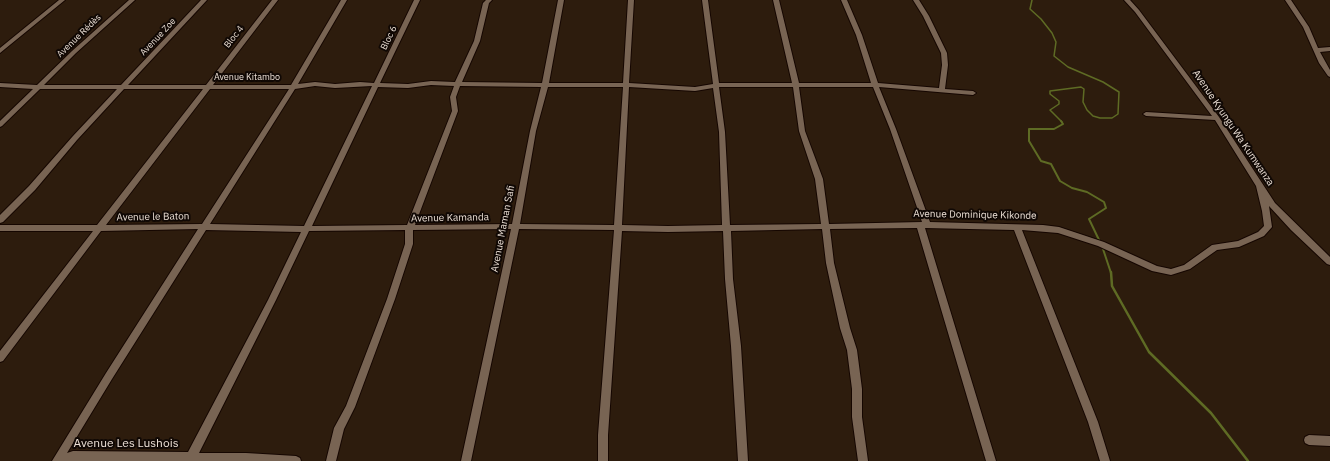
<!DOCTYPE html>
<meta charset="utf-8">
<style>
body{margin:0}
canvas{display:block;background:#2d1c0d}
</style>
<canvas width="1330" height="461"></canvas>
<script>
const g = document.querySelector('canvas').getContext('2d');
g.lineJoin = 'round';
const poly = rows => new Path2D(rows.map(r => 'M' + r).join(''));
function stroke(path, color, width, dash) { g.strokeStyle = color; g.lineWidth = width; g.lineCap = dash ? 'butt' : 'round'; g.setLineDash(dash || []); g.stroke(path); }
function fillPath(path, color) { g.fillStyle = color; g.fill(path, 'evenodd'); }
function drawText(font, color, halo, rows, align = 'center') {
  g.font = font + ' "IBM Plex Sans",sans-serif'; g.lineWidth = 4; g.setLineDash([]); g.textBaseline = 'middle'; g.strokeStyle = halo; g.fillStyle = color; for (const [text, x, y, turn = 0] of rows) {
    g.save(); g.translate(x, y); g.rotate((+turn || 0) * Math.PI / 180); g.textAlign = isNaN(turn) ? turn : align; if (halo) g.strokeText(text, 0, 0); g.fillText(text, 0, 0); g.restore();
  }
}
const streamFar2 = poly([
 [1032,0,1030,9,1041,19,1052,33,1056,42,1054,56,1068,67,1103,82,1119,92,1118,114,1112,118,1100,118,1093,116,1087,110,1083,102,1084,89,1081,87,1050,91,1050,94,1059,101,1059,104,1050,110,1062,122]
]);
const streamFar1 = poly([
 [1061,121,1063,124,1054,129,1029,129,1029,141,1041,161,1051,164,1060,181,1072,188,1087,192,1104,202,1106,208,1089,219,1100,242],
 [1102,246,1111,273]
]);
const stream = poly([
 [1111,272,1112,286,1149,352,1211,413,1248,461]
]);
const minor = poly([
 [59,0,65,0,0,53,0,48,59,0],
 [129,0,135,0,76,53,44,85,121,85,201,0,207,0,128,85,206,85,272,0,278,0,213,85,291,85,341,0,347,0,298,84,315,82,335,84,360,82,374,83,414,0,420,0,380,83,408,84,431,81,455,82,474,41,483,3,486,0,492,0,489,3,480,41,462,82,542,83,558,0,564,0,549,83,623,83,628,0,634,0,629,83,695,87,713,84,702,0,708,0,719,83,792,83,773,0,779,0,799,83,871,83,856,35,841,0,847,0,862,35,878,83,939,88,942,65,941,53,923,16,913,0,919,0,929,16,947,53,948,65,945,89,973,91,976,93,973,95,879,87,896,129,930,222,1043,225,1059,227,1104,242,1157,266,1171,269,1184,265,1212,245,1238,241,1258,232,1264,226,1262,211,1256,186,1215,120,1146,116,1143,114,1146,112,1212,116,1135,12,1124,0,1130,0,1139,10,1219,117,1275,203,1330,257,1330,265,1327,264,1291,230,1269,206,1272,227,1264,236,1239,247,1217,250,1190,269,1171,275,1152,271,1098,246,1058,233,1022,230,1098,422,1110,461,1100,461,1088,422,1014,230,925,228,996,461,986,461,917,228,830,229,834,263,850,328,857,350,862,389,862,417,868,461,858,461,852,417,852,389,847,350,840,328,826,263,822,229,731,231,733,279,741,346,748,461,738,461,731,346,725,279,723,231,668,232,622,231,608,435,608,461,598,461,598,435,614,230,519,229,471,461,461,461,511,229,413,230,413,244,395,299,355,407,344,429,336,461,326,461,334,428,346,406,387,299,405,244,405,230,309,231,276,300,199,453,246,453,296,456,300,458,301,461,52,461,106,373,198,229,101,231,3,361,0,362,0,351,93,231,0,231,0,225,97,225,203,89,124,89,77,140,35,190,3,222,0,223,0,215,29,186,73,136,117,89,40,89,2,126,0,127,0,121,33,89,0,87,0,83,37,85,72,51,129,0],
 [431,85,454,86,450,97,452,111,407,225,312,226,378,87,408,88,431,85],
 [315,86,335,88,372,86,304,226,210,224,295,89,315,86],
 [460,86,541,87,530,131,512,224,415,225,458,111,456,97,460,86],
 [548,87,623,87,614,225,520,224,536,131,548,87],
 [629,87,695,91,713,88,719,132,722,225,668,226,622,225,629,87],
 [719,87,793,87,799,131,815,179,821,224,730,225,725,132,719,87],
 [799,87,873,87,890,129,922,222,829,224,823,179,805,131,799,87],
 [210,89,289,89,202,224,106,225,210,89],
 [206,230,301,232,268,300,188,452,73,451,67,453,112,379,206,230],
 [1285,0,1291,0,1309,27,1318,48,1330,47,1330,51,1320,52,1330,70,1330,77,1328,76,1319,63,1303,27,1285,0],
 [1309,435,1330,436,1330,446,1309,445,1305,443,1304,440,1305,437,1309,435]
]);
const farStreetnames = [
 ["Avenue Rédès",79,36,-44],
 ["Avenue Zoe",158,37,-47],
 ["Bloc 4",234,37,-52],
 ["Bloc 6",389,38,-64],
 ["Avenue Kitambo",247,77]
];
const streetNames = [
 ["Avenue Kyungu Wa Kumwanza",1233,128,56],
 ["Avenue Dominique Kikonde",975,215,1],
 ["Avenue le Baton",153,217,-1],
 ["Avenue Kamanda",450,218,-1],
 ["Avenue Maman Safi",503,229,-79]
];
const nearStreetnames = [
 ["Avenue Les Lushois",126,444]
];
stroke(streamFar2, '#5e6b24', 1.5);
stroke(streamFar1, '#5e6b24', 2);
stroke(stream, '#5e6b24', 2.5);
stroke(minor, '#150600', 2);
fillPath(minor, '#786453');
drawText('9px', '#ede1d7', '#100804', farStreetnames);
drawText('10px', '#ede1d7', '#100804', streetNames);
drawText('12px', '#ede1d7', '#100804', nearStreetnames);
</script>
